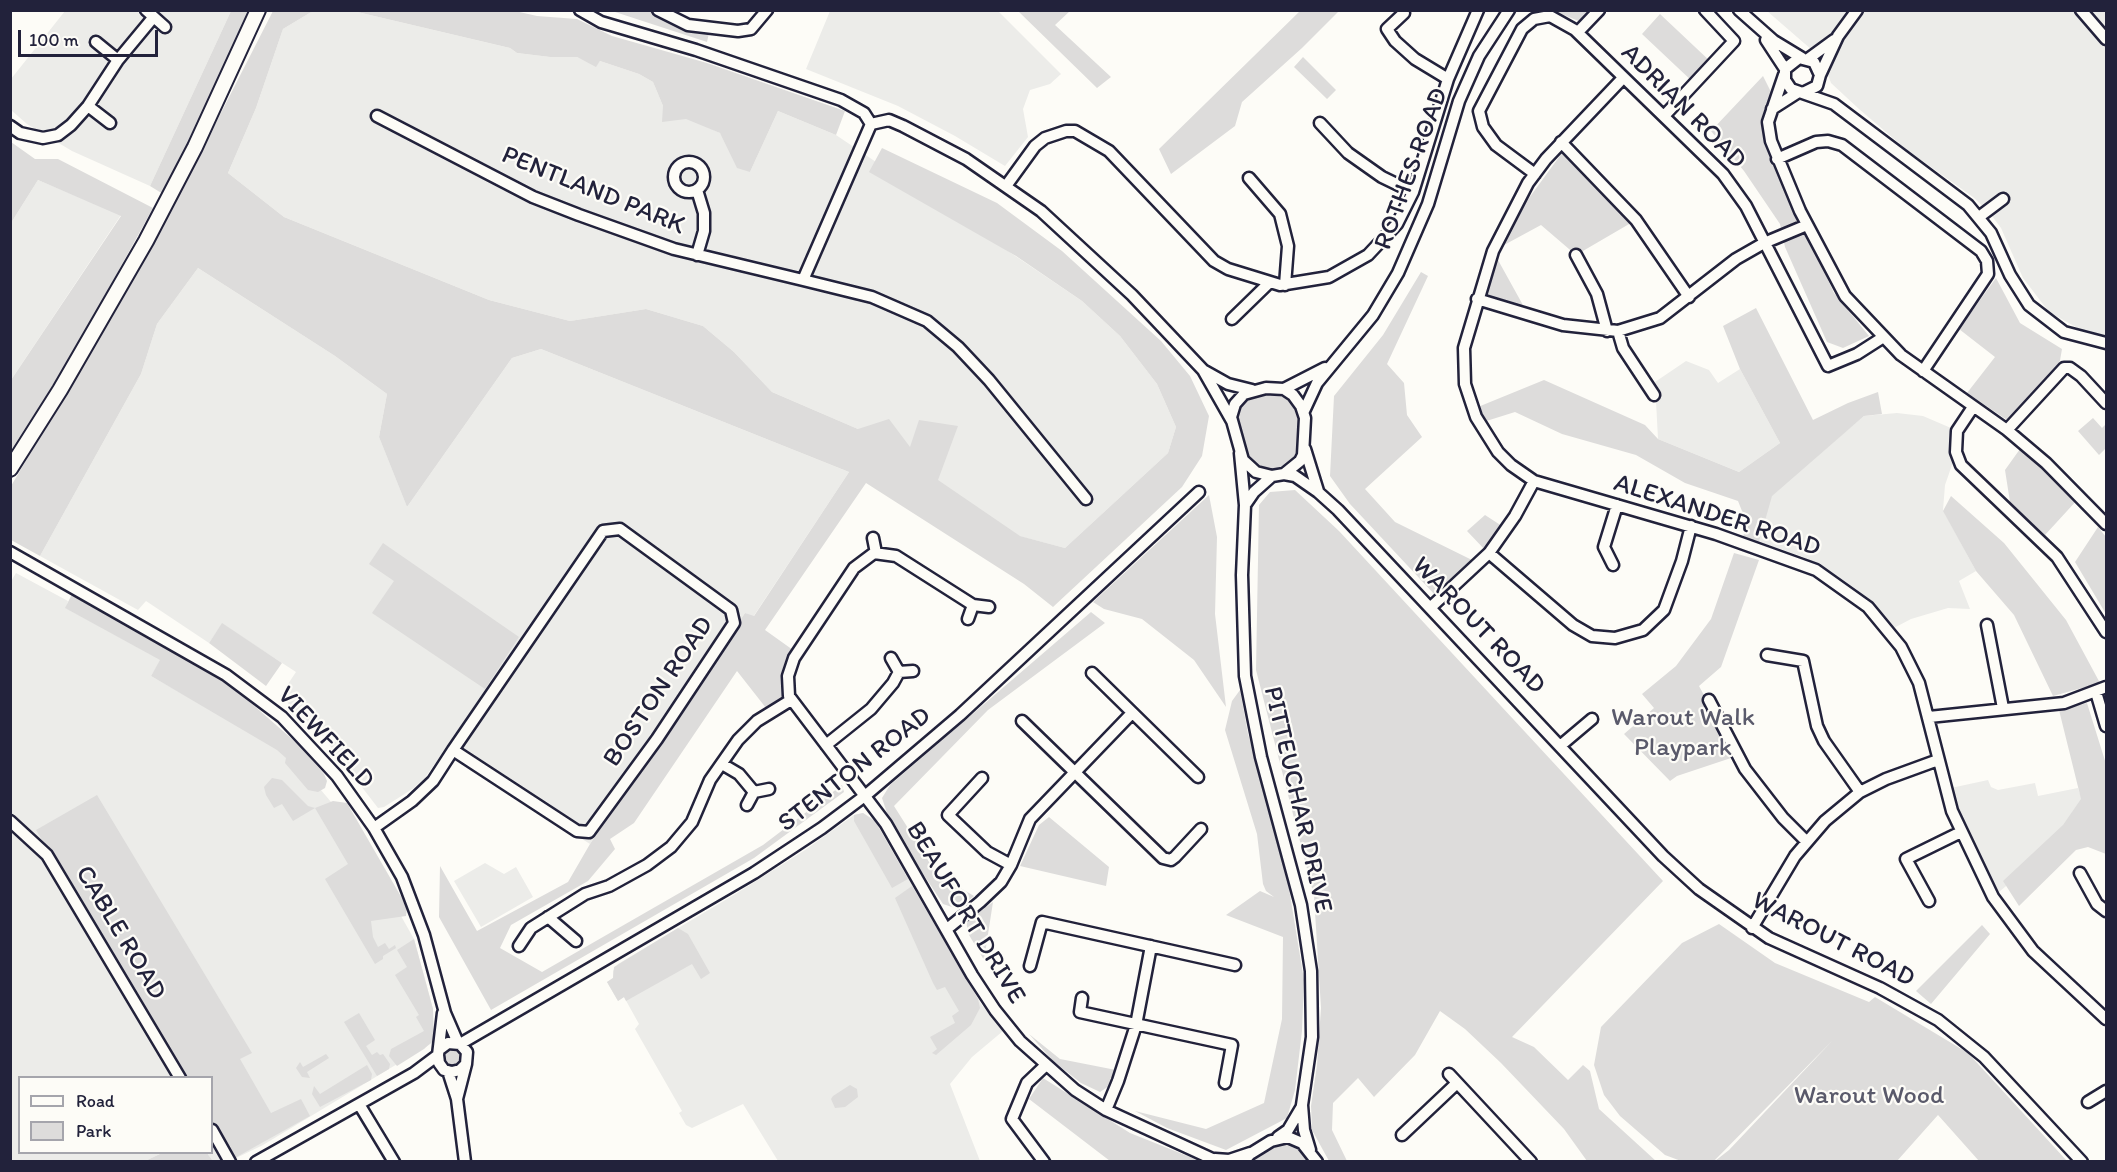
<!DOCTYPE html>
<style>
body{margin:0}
#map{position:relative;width:2117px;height:1172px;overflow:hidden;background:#fdfcf7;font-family:Itim,sans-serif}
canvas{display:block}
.frame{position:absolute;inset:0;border:12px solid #22223b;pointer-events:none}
.legend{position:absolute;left:18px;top:1076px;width:195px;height:78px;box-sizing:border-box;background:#fdfcf7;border:2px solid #a5a5ac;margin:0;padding:8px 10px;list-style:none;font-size:18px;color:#22223b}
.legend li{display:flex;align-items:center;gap:12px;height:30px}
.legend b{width:30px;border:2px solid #a5a5ac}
.scale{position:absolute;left:18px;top:30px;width:140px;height:27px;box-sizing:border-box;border:3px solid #22223b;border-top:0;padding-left:8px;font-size:18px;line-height:21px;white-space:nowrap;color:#22223b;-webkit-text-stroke:4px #fdfcf7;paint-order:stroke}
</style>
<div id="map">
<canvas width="2117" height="1172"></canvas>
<div class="frame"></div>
<ul class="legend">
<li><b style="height:8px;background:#fdfcf7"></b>Road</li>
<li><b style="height:16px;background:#dddcdb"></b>Park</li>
</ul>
<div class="scale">100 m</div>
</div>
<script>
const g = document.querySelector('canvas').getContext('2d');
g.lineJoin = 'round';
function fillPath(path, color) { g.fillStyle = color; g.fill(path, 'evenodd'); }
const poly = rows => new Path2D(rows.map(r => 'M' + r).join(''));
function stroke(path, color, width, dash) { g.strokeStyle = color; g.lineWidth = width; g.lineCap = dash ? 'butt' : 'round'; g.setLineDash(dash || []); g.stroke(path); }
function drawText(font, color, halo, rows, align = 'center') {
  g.font = font + ' Itim,sans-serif'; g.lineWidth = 4.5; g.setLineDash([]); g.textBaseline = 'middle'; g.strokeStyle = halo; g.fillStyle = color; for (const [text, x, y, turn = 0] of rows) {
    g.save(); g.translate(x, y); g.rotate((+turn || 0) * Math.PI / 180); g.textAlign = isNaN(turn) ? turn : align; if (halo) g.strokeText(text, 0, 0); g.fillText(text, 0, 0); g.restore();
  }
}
const built = poly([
 [997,10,1061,74,1050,84,1030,90,1023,109,1028,137,1005,166,955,136,898,106,806,69,830,11],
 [65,11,231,11,150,186,72,151,27,124,11,110,11,79],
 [313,11,353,11,510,48,517,53,550,57,577,57,596,66,600,61,639,74,653,82,663,106,720,133,750,172,778,111,836,135,1082,301,1120,336,1157,384,1176,427,1168,453,1065,548,1019,536,858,429,772,392,734,352,703,326,646,309,570,321,489,300,284,217,228,173,256,108,283,29],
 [1767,11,2106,11,2106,336,2083,331,2049,312,2023,278,2001,228,1989,212,1973,197,1907,150,1859,109,1831,83,1827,72,1812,50],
 [38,180,121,215,11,380,11,223],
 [198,268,335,356,387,394,379,437,407,507,512,358,541,349,849,472,753,617,745,613,590,844,444,751,424,779,414,788,384,807,378,808,321,734,280,696,296,672,222,624,209,643,146,601,138,610,40,556,141,374,157,324],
 [1686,361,1709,370,1718,383,1740,369,1780,443,1739,472,1658,439,1655,382],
 [1897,413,1923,416,1951,428,1953,462,1945,485,1943,510,1976,571,1959,581,1970,609,1948,608,1911,619,1892,629,1856,589,1830,571,1801,556,1759,542,1771,496,1791,477,1864,416],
 [16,573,68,601,66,608,161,660,151,676,293,757,348,822,414,939,433,1009,432,1043,263,1145,230,1161,213,1161,207,1153,212,1152,212,1078,20,1078,20,1152,162,1153,145,1161,11,1162,10,583],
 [1988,780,1991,787,1998,790,2035,783,2038,796,2078,788,2088,817,1999,892,1969,836,1951,788],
 [863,813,875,821,981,1004,1003,1031,972,1057,950,1084,980,1161,778,1161,743,1104,692,1128,686,1125,679,1113,682,1111,635,1029,639,1024,624,997,618,1001,607,982,613,978,613,971,618,964,737,893,805,850,854,815],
 [485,863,504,874,516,867,533,897,481,927,454,881]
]);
const green = poly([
 [1301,10,1339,11,1302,48,1242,102,1235,126,1171,174,1159,149],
 [231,11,250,11,163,194,150,186],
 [273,11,313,11,283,29,256,108,228,173,284,217,489,300,570,321,646,309,703,326,734,352,772,392,858,429,889,419,910,447,919,420,958,426,938,480,1020,536,1065,548,1168,453,1176,427,1157,384,1120,336,1082,301,1016,256,869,172,882,148,997,203,1062,251,1161,341,1190,376,1209,416,1202,456,1182,487,1053,607,1024,584,866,483,765,630,793,650,782,671,783,697,766,708,737,671,634,823,610,839,615,849,588,881,511,925,500,948,542,972,763,845,842,785,844,792,754,858,491,1010,439,917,440,866,477,931,568,882,590,844,745,613,754,616,849,472,541,349,512,358,407,507,379,437,387,394,335,356,198,268,157,324,141,374,40,556,11,540,11,486,154,244],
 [515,11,537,16,577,19,612,36,707,63,845,111,836,135,778,111,750,172,737,168,720,133,686,119,662,122,663,106,653,82,639,74,600,61,596,67,577,57,550,57,517,53,510,48,353,11],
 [612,11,654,11,676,25,709,33,707,42],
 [1018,11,1070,11,1055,25,1111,77,1097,88],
 [1554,11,1592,11,1581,22],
 [1660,14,1712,63,1694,83,1642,34],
 [1303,57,1336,90,1327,99,1294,67],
 [1763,76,1771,92,1760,122,1798,216,1834,293,1869,336,1843,348,1827,342,1785,247,1780,224,1744,171,1711,131],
 [11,142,35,159,58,159,153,208,67,364,11,450,11,380,121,216,38,180,11,223],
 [1562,153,1586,167,1636,220,1576,255,1541,225,1493,251,1529,316,1477,299,1493,251,1515,205,1521,209],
 [1421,272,1428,276,1387,364,1404,383,1407,415,1422,437,1365,489,1395,522,1472,560,1435,595,1350,504,1330,476,1334,396,1383,335],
 [1996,278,2020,323,2062,349,2058,372,2013,424,1967,393,1995,357,1959,329],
 [1756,308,1813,420,1848,403,1878,392,1882,414,1864,416,1772,496,1759,542,1743,538,1746,521,1738,501,1685,483,1636,455,1562,434,1515,412,1480,423,1473,409,1544,380,1645,425,1658,439,1739,472,1780,443,1740,369,1723,326],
 [1262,394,1284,396,1293,404,1299,414,1298,450,1291,462,1283,468,1265,469,1254,463,1246,452,1237,412,1250,396],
 [2093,418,2102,428,2106,424,2106,448,2099,455,2078,431],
 [2020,449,2078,499,2045,535,2010,502,2005,470],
 [1295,490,1339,531,1663,881,1512,1037,1534,1047,1568,1080,1583,1065,1590,1071,1599,1109,1656,1161,1587,1161,1564,1129,1501,1063,1465,1029,1440,1011,1415,1055,1374,1097,1358,1078,1333,1103,1332,1130,1347,1161,1329,1161,1312,1130,1311,1106,1317,1065,1321,1008,1314,896,1256,670,1259,505,1270,492],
 [1209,495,1217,537,1215,614,1226,707,1194,660,1142,619,1104,609,1093,602],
 [1951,496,2004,543,2066,620,2100,683,2053,696,2014,615,1976,571,1943,511],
 [1485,515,1505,528,1486,551,1467,531],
 [2098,527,2106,537,2106,614,2075,562],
 [383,543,519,637,485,689,372,613,394,581,369,564],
 [1734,553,1759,560,1721,667,1699,686,1737,756,1677,776,1670,781,1624,734,1654,708,1642,694,1676,666,1711,619],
 [72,594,167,646,235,689,300,746,324,774,327,781,325,788,318,792,308,790,285,763,286,758,277,750,151,676,160,660,65,608],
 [1091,612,1105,623,988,710,894,806,937,874,974,896,958,909,943,904,912,857,887,813,882,798,890,785],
 [222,623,282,663,266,686,209,643],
 [1240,690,1248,734,1283,852,1304,980,1302,1031,1295,1090,1287,1118,1226,1150,1167,1128,1135,1111,1206,1129,1264,1103,1282,1019,1283,937,1226,915,1260,891,1274,897,1266,891,1263,884,1257,834,1225,730,1232,701],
 [2087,703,2106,764,2106,854,2088,847,2076,850,2019,906,2003,881,2063,825,2081,799,2059,710],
 [272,778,282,780,308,806,315,808,333,801,347,803,407,907,406,916,371,921,373,937,378,947,385,943,389,949,395,945,396,948,383,956,383,959,375,964,325,879,348,864,315,808,293,821,282,804,274,808,266,795,264,787],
 [97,795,252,1053,240,1059,271,1113,301,1099,310,1116,233,1159,212,1123,212,1078,185,1077,36,830],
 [863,813,875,821,908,879,892,888,854,821,854,815],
 [1049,817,1109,867,1106,886,1020,866,1039,825],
 [912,886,978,999,980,1008,971,1025,936,1055,932,1053,937,1049,930,1037,955,1023,952,1016,959,1011,945,987,937,990,933,983,895,898],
 [993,902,984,960,969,935,966,922],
 [1719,924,1775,963,1869,1002,1875,997,1968,1053,2067,1161,1979,1161,1938,1115,1897,1161,1715,1161,1729,1150,1833,1040,1714,1161,1681,1161,1665,1155,1620,1116,1604,1095,1594,1065,1601,1027,1682,943],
 [1982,925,1990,934,1931,1004,1916,991],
 [678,928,688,934,710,973,701,979,692,964,626,1001,624,997,618,1001,607,982,613,978,614,967],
 [414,939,433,1009,434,1040,424,1049,397,1066,389,1056,391,1049,424,1031,416,1017,419,1015,395,975,407,967,397,950],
 [359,1013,375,1040,366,1046,372,1055,377,1052,380,1055,383,1054,390,1064,389,1069,377,1076,344,1022],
 [1029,1034,1060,1059,1116,1070,1109,1086,1100,1092,1081,1083,1053,1061],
 '445 1057a8 8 0 1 1 16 0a8 8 0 1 1-16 0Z',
 [326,1054,329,1058,307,1072,310,1078,302,1077,296,1068,300,1062,303,1067],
 [367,1065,372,1074,371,1080,320,1107,312,1094,314,1086,320,1094],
 [1043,1078,1130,1133,1200,1161,1110,1161,1029,1099],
 [850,1085,857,1089,858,1097,845,1107,835,1108,831,1099,833,1096],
 [1283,1143,1300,1148,1309,1161,1252,1162,1259,1155],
 [162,1153,207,1153,213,1161,145,1161]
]);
const minor = poly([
 [146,10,165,27],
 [580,10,601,22,696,50,841,100,864,113,871,124],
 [658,10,688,25,738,31,751,29,767,10],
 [1739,10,1774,41,1802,58],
 [2081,10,2106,39],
 [1404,13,1387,29,1395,41,1415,59,1448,79],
 [1578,32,1599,10],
 [1766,40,1785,69],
 [96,42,118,60],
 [1808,59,1834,40],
 [1784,75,1768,122,1771,141,1800,211,1845,296,1901,355,2007,430,2046,463,2106,524],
 [1820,75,1838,36,1857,10],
 [1623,78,1546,159,1528,183,1493,251,1464,348,1465,384,1476,417,1498,452,1511,465,1534,481,1716,534,1816,570,1868,607,1901,647,1919,683,1952,811,1993,897,2033,951,2106,1019],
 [1803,93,1817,86,1820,75,1814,62,1799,58,1785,69,1785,80,1791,89,1834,104,1968,205,1991,233,2010,275,2029,305,2064,332,2106,343],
 [88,106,110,123],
 [1772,109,1797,93],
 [377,116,533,197,579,215,674,249,803,280,871,124],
 [1664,116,1734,41,1705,10],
 [1320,123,1348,153,1382,177,1413,192],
 [871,124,889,120,903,126,966,159,1041,211,1132,295,1203,370,1232,421],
 [10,126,20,133,43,138,58,135,71,125,88,106,118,60,152,19],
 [1561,142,1636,220,1689,297],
 [1777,159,1816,142,1828,141,1842,145,1981,251,1987,261,1988,274,1923,371],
 '674 177a15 15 0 1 1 30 0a15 15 0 1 1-30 0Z',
 [1535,174,1496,145,1483,127,1479,111,1522,29,1534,19,1550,16,1575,30,1723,174,1746,206,1828,366,1857,354,1882,338],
 [1249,178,1280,214,1288,246,1285,285],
 [1006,186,1035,146,1045,138,1066,131,1075,131,1109,151,1214,261,1228,269,1280,285,1329,277,1368,255,1397,224,1413,192,1448,79,1478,10],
 [1979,217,2003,199],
 [697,255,704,231,704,213,697,190],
 [1576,255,1597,294,1607,331],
 [803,280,872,297,927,321,958,347,989,380,1086,499],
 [1477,299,1563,325,1618,331,1660,318,1736,259,1764,243,1807,225],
 [1232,319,1270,282],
 [1618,331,1623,348,1654,395],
 [1203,370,1228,384,1252,390],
 [1266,388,1284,389,1293,395,1301,406,1305,418,1303,455,1300,461,1284,474,1272,476,1256,472,1243,460,1231,417,1235,404,1244,394,1266,388],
 [1284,389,1325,368],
 [1973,407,1957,431,1956,452,1961,465,2057,557,2106,632],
 [1304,411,1317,383,1373,315,1398,273,1428,204,1459,101,1479,56,1509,10],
 [2007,430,2064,368,2070,368,2081,376,2106,403],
 [1305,449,1318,491],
 [1240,453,1245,505,1242,575,1245,676,1261,757,1301,905,1311,971,1312,1037,1302,1105,1304,1130,1310,1150],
 [1284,474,1295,476,1318,492,1338,510,1663,856,1699,889,1769,938,1880,988,1938,1020,1984,1057,2082,1162],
 [1245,505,1254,492,1272,476],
 [873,538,876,553],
 [10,552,226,675,282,717,337,776,374,828,402,877,424,935,445,1013,458,1043],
 [1489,553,1573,625,1592,636,1615,638,1643,630,1664,610,1682,561,1691,526],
 [1613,565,1604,547,1617,505],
 [989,607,973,605,896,556,874,553,854,568,794,658,788,676,789,696,886,824,972,975,995,1010,1020,1041,1075,1090,1106,1110,1219,1162],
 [1430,608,1489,553,1515,516,1534,481],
 [968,619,973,605],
 [1987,625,2003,708],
 [1767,655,1803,661,1817,726,1824,741,1860,792],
 [891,658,899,672],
 [1092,673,1198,777],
 [2096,692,2106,726],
 [1709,700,1745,769,1783,818,1806,841],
 [1929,717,2064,703,2106,687],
 [1022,721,1163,858,1171,860,1175,857,1201,829],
 [826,745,871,709,893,683,899,672,913,671],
 [1560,746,1592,719],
 [722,764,739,774,754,792],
 [982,778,948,815,987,852,1011,865],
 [754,792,769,789],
 [747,805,754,792],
 [10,821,47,855,180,1078],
 [374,828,412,801,433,781,453,750,603,531,620,529,731,610,734,623,657,739,589,832,577,831,453,750],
 [2080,873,2097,904,2106,911],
 [1929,901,1906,859,1961,832],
 [548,917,576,941],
 [1752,928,1795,856,1825,821,1860,792,1886,779,1938,760],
 [947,929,980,902,1001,882,1011,865,1030,819,1132,713],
 [519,946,531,928,585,894,609,886,647,865,671,847,692,822,710,780,738,740,757,721,791,700],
 [1030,966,1042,922,1235,965],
 [1082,998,1080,1012,1232,1045,1225,1083],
 [460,1044,754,873,822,828,866,795,960,715,1199,492],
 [440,1049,448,1043,460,1044,467,1052,466,1064,460,1070,452,1072,444,1070,439,1063,438,1055,443,1013],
 [448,1071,457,1099,465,1162],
 [1449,1074,1531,1162],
 [457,1099,466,1064],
 [2088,1102,2106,1091],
 [359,1104,394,1162],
 [1106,1110,1118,1081,1136,1025,1151,946],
 [212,1130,230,1162],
 [1402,1135,1457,1083],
 [1278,1137,1288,1130,1301,1108],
 [1215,1159,1229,1160,1250,1153],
 [256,1162,414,1073,438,1055],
 [1044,1162,1012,1119,1027,1083,1046,1065],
 [1243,1162,1250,1154,1271,1141,1288,1137,1302,1143,1317,1162]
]);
const major = poly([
 [10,469,60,390,146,241,195,147,258,10]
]);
const streetNames = [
 ["ADRIAN ROAD",1683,107,45],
 ["ROTHES ROAD",1412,169,-70],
 ["PENTLAND PARK",593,191,22],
 ["ALEXANDER ROAD",1717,516,18],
 ["WAROUT ROAD",1478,626,46],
 ["BOSTON ROAD",659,692,-56],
 ["VIEWFIELD",325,738,47],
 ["STENTON ROAD",855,770,-38],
 ["PITTEUCHAR DRIVE",1297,800,77],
 ["BEAUFORT DRIVE",965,913,59],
 ["CABLE ROAD",120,933,59],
 ["WAROUT ROAD",1833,940,27]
];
const parkNames = [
 ["Warout Walk",1683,718],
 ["Playpark",1683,748],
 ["Warout Wood",1869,1096]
];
fillPath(built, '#ecece9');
fillPath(green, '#dddcdb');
stroke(minor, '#22223b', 15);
stroke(major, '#22223b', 18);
stroke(minor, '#fdfcf7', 10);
stroke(major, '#fdfcf7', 14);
drawText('26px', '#22223b', '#fdfcf7', streetNames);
drawText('26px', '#5a5a6b', '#fdfcf7', parkNames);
</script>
